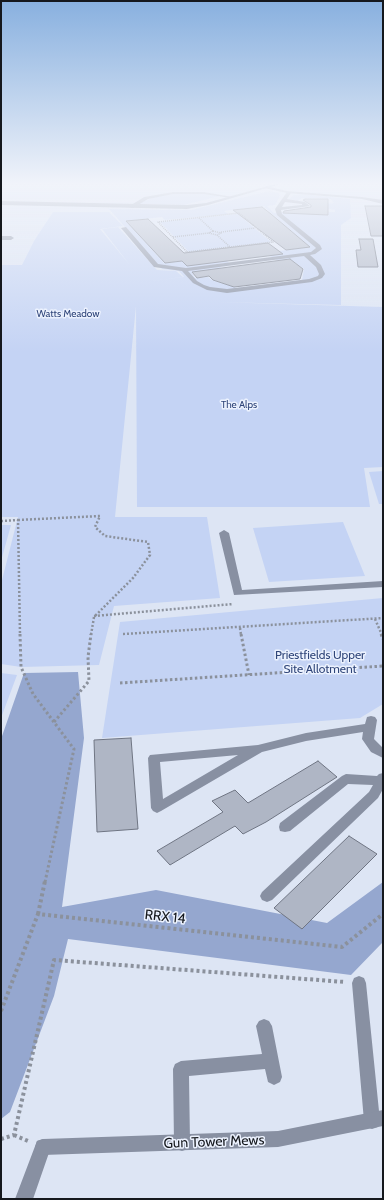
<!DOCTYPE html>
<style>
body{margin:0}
#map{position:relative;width:384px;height:1200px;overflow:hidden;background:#dde5f4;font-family:Cabin,sans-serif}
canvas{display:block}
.frame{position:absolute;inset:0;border:2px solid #15181d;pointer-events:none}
</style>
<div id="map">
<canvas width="384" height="1200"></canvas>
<div class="frame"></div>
</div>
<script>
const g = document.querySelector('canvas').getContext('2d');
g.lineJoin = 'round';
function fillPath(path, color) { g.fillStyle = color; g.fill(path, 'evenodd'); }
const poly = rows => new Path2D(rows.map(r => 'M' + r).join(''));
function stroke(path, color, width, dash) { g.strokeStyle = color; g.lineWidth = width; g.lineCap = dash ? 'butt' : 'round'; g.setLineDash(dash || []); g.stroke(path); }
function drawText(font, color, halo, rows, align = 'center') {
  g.font = font + ' Cabin,sans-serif'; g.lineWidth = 3; g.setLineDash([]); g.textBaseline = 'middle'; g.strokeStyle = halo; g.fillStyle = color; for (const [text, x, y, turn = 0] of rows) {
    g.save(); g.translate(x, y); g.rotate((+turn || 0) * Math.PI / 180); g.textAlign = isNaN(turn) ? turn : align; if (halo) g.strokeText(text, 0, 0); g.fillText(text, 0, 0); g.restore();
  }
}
const green = poly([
 [269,191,279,193,280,196,275,205,267,206,274,213,287,212,291,214,311,212,317,214,328,215,329,212,335,212,335,210,324,208,324,204,334,203,331,199,302,198,298,201,289,199,294,195,302,194,350,199,351,218,341,225,341,305,216,302,383,307,383,467,364,468,370,507,137,507,136,306,115,517,207,517,220,598,114,606,99,665,21,667,1,664,1,584,18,517,1,517,1,265,22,265,34,241,53,212,109,212,123,226,100,229,129,264,102,229,118,227,157,270,176,271,183,277,144,282,184,277,179,271,162,269,109,209,191,210],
 [265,206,264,207,310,247,264,253,281,262,293,261,304,269,302,280,237,288,212,280,208,277,195,278,192,273,222,269,217,264,229,263,223,257,164,263,126,221,162,217,165,220,228,214,224,211],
 [201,193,220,196,184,205,138,204,151,198,173,194],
 [238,214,271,242,189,252,160,222],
 [383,471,383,504,379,504,369,472],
 [343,522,365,576,269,582,253,528],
 [1,525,11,525,1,561],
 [383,598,383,704,360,718,102,738,120,622],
 [1,673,17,675,1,718]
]);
const forest = poly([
 [78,672,84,738,62,907,156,890,327,923,383,882,383,942,351,975,68,939,54,996,10,1112,1,1119,1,739,24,673]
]);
const building = poly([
 [305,199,328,199,328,215,283,213,284,211,311,207,311,205,303,200,305,199],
 [365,206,383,206,383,236,371,236,365,206],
 [262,207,271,214,310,247,286,250,233,210,262,207],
 [148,219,184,253,268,243,283,254,187,266,182,261,165,263,126,221,148,219],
 [359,239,373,239,378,267,358,267,356,250,361,250,359,239],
 [290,259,303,269,300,279,234,287,213,280,209,276,197,278,192,272,290,259],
 [131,738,138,829,97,832,94,740,131,738],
 [318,761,337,777,266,822,243,834,235,826,170,865,157,851,223,812,212,801,235,790,248,803,318,761],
 [349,836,377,854,302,929,274,908,349,836]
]);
const pathFar3 = poly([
 [239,213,273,242,187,252,158,222,239,213],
 [199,218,213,231],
 [213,231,221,233,217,235,209,233,213,231],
 [221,232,255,228],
 [217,235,230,247],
 [173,237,209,233]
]);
const pathFar2 = poly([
 [18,520,100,516,95,527,105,536,148,542,150,555,133,578,94,617,91,635],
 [1,521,18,520,20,635],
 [94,616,233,604],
 [375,619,382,635],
 [240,628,241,635],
 [123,634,383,618]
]);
const pathFar1 = poly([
 [20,634,21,667,33,694,74,749,45,882],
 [241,634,249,675],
 [381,634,383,639],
 [120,683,383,666],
 [54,722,89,681,88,657,91,634]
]);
const path = poly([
 [38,914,45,881],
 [1,1011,38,914,342,947,383,914],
 [14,1135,28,1141],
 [1,1139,14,1135,54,960,345,982]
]);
const service = poly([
 [287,192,291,193,287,199,305,202,310,206,281,210,282,214,320,245,322,249,315,254,310,255,321,265,325,274,322,278,312,282,227,293,207,290,193,283,182,271,154,267,121,228,126,227,158,264,186,268,311,252,316,248,315,247,277,215,275,209,287,192],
 [285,202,302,204,302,205,282,207,285,202],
 [304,256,316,267,319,274,318,276,309,279,227,289,210,287,204,285,197,281,188,271,304,256],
 [1,236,11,236,14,238,11,240,1,240,1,236],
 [224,530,229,533,242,590,383,581,383,587,234,595,219,533,224,530],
 [371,716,375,717,377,720,374,739,383,748,383,758,371,752,362,739,363,732,306,741,262,752,161,811,157,813,153,811,151,808,148,758,150,755,258,745,306,733,365,724,367,717,371,716],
 [238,755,163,799,160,762,238,755],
 [383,773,383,789,378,798,272,900,267,902,262,900,260,896,262,892,369,792,373,785,348,784,290,831,285,832,280,831,279,827,280,823,342,776,346,774,377,776,379,774,383,773],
 [359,976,364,978,366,983,380,1121,378,1127,372,1129,366,1127,364,1121,352,983,354,978,359,976],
 [264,1019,269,1021,272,1026,282,1077,280,1082,274,1085,268,1082,265,1069,189,1076,190,1143,188,1149,182,1151,176,1149,174,1143,173,1069,175,1064,181,1061,262,1054,256,1026,259,1021,264,1019],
 [43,1139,49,1141,51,1147,33,1199,15,1199,37,1141,43,1139]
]);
const minor = poly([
 [266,186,287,191,362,197,383,200,383,204,362,199,287,193,264,188,266,186],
 [173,192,204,192,233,197,231,198,204,194,173,194,148,199,133,208,128,207,144,197,173,192],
 [383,1110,383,1126,278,1147,43,1155,37,1153,35,1147,37,1141,43,1139,278,1131,383,1110]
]);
const tertiary = poly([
 [275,184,281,184,208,205,187,209,1,205,1,201,187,205,206,203,275,184]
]);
const farParknames = [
 ["Watts Meadow",68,314],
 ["The Alps",239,405]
];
const parkNames = [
 ["Priestfields Upper",320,655],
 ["Site Allotment",320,669]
];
const nearStreetnames = [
 ["RRX 14",165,917,6],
 ["Gun Tower Mews",214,1142,-2]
];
fillPath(green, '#c4d3f4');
fillPath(forest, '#95a7cf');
fillPath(building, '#afb6c5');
stroke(building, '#6f7583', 1);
stroke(pathFar3, '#8b919c', 1.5, [1, 1]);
stroke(pathFar2, '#8b919c', 2.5, [2, 2]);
stroke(pathFar1, '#8b919c', 3, [2.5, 2.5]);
stroke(path, '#8b919c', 4, [3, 3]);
fillPath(service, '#8890a2');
fillPath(minor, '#8890a2');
fillPath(tertiary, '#8890a2');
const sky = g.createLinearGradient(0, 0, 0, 352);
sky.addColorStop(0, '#88b0df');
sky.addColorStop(0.52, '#f0f3fa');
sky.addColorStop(1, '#f0f3fa00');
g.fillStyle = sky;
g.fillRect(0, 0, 384, 352);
drawText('10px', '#2f4579', '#ecf2fe', farParknames);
drawText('12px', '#2f4579', '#ecf2fe', parkNames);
drawText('14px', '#15181d', '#ecf2fe', nearStreetnames);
</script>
